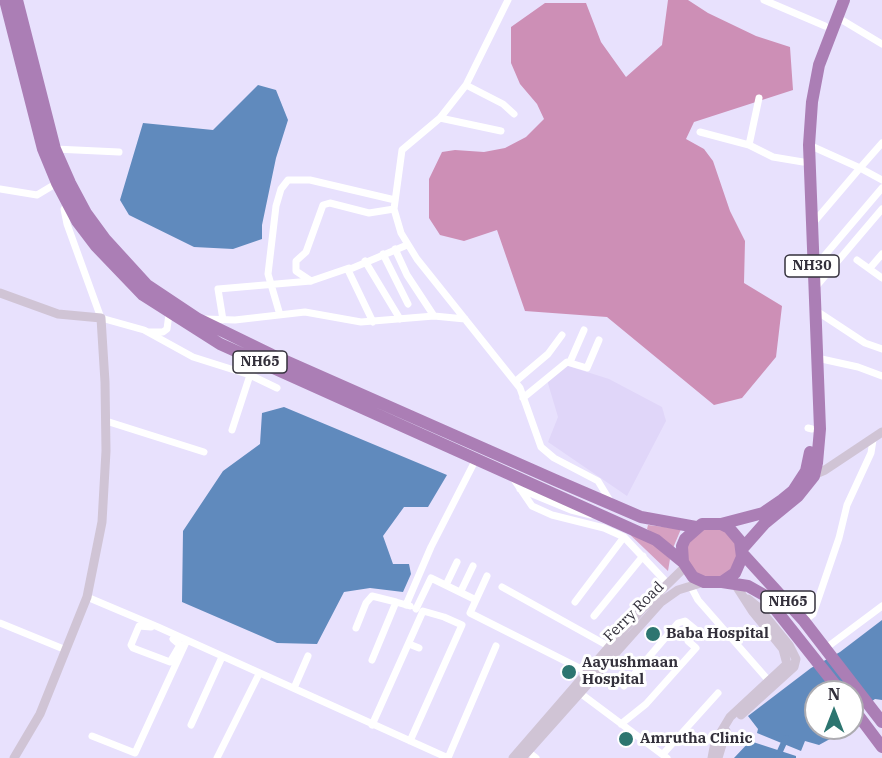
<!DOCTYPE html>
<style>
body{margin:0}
#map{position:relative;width:882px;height:758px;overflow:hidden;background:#e8e1fd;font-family:"IBM Plex Serif",serif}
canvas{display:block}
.north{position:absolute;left:804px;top:680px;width:60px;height:60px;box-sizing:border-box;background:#fff;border:2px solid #adacb1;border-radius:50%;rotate:0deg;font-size:16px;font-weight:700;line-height:24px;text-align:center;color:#33303b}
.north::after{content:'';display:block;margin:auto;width:21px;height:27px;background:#2d7570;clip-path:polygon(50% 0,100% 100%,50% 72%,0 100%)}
</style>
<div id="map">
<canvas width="882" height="758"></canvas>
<div class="north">N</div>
</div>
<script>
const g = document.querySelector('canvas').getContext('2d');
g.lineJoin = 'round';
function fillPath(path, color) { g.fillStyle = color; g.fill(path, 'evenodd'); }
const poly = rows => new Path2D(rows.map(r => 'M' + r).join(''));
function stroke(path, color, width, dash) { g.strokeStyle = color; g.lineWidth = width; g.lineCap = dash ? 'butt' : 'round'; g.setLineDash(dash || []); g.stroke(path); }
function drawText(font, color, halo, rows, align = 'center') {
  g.font = font + ' "IBM Plex Serif",serif'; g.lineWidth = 6; g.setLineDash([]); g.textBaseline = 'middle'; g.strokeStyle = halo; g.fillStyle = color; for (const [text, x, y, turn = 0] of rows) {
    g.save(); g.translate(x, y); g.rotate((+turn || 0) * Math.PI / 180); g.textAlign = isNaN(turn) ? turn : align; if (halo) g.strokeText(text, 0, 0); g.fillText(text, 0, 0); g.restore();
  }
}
const built = poly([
 [565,365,609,379,662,407,666,421,627,496,548,442,558,417,547,380]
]);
const green = poly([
 [648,525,681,529,673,548,647,529],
 '686 553a26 26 0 1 1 52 0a26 26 0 1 1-52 0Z',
 [623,528,644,536,670,559,668,571]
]);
const forest = poly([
 [668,0,688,0,708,13,756,36,790,47,793,90,694,122,686,139,704,149,713,161,730,211,745,241,744,283,782,306,776,357,742,398,714,405,607,317,525,311,497,230,464,241,440,235,429,218,429,179,442,152,455,150,484,152,505,148,526,137,544,119,537,104,520,84,511,63,511,27,545,3,586,3,601,42,626,77,662,45]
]);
const water = poly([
 [258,85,276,90,288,120,276,158,262,225,262,239,233,249,194,247,129,215,120,200,143,123,213,130],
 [284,407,447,475,428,507,404,507,383,536,393,564,409,564,411,574,403,592,370,588,344,592,317,644,277,643,182,602,183,531,223,471,260,444,262,413],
 [882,620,882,700,875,699,852,716,852,692,816,692,816,728,843,728,839,734,819,745,805,741,801,751,757,733,758,729,748,716,811,668,840,652],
 [750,741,796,756,796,758,734,758]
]);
const canal = poly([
 [777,758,786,738]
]);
const street = poly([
 [508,0,466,85,440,118,402,150,394,209,401,233,417,259,520,388,541,447,554,458,598,481,612,504],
 [764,0,825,26],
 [837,17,882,44],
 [466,85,503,104,514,114],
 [440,118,501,131],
 [700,132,749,145,773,157,803,162],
 [749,145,759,98],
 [809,145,860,168,882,143],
 [55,149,119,152],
 [0,189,37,195,57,183],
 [67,205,64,209,67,224,101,318,144,330,193,357,250,375,277,388],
 [814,222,860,168,882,180],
 [395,249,407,275,434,316],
 [383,254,408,304],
 [857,260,882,278],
 [365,261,400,319],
 [814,268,882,188],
 [870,268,882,254],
 [311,281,296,271,296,261,306,252,323,205,330,203,369,213,394,209],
 [814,289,882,209],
 [815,310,865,343,882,349],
 [280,315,268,274,276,206,281,189,288,180,310,180,395,200],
 [205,319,235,320,305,312,361,322,434,316,465,319],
 [223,320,218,289,311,281,349,268],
 [373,322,348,270,407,245],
 [149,332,163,332,167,329,169,314],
 [817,358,858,367,882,376],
 [570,362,584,330],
 [516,381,548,354,562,335],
 [523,398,567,362,587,368,599,340],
 [106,421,204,452],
 [808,428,812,429],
 [232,430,250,375],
 [513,478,532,506,552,515,604,528,624,537,668,584],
 [520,489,571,510,591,515],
 [446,585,457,562],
 [690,585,698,600,769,681],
 [502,587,610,647],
 [461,591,473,566],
 [87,597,158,627,448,758],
 [476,600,487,576],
 [575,602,624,537],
 [406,605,431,547,476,459],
 [416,609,431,578,476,600,470,613,589,673],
 [594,616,643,556],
 [804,621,813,614,839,538,847,505,871,453,873,440],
 [0,623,66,650],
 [151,627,139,626,131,645,133,648,170,662,180,645,173,639],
 [356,628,366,603,372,596,396,602],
 [409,644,419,648],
 [826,648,882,606],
 [372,660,396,602,410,606],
 [294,688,308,656],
 [580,693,667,758],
 [621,724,646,704,696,648,688,641,696,630,685,621,678,623,624,686],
 [191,725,222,657],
 [372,725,423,611,444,617,462,625,410,741],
 [92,736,135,753,187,640],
 [527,751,536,758],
 [663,754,718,693],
 [217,758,259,674],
 [448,758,496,646]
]);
const secondary = poly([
 [0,293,58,314,101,318,105,382,106,451,102,522,87,597,40,714,14,758],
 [811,476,825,470,882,432],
 [741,715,794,667,796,659,789,645,758,607,748,599],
 [513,758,642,609,685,567],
 [522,758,661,602,678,590,704,582],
 [712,758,715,742,730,717,787,664,783,649,753,612,735,584],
 [718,758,726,731]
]);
const highway = poly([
 [5,0,43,149,57,183,77,221,96,246,143,295,220,344,656,540,683,562,693,577,704,582,722,582,735,573,742,557,740,541,729,528,721,524,702,524,685,539,682,546,683,562],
 [17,0,55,149,70,183,86,213,105,239,147,285,198,319,272,355,555,480,641,517,696,527],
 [721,524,763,513,782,500,793,491,806,471,810,452],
 [742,549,765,523,798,496,814,476,817,463,820,429,809,145,812,102,819,65,844,0],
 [742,553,804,621,882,722],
 [722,582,748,586,764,595,841,692],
 [852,707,882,747]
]);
const markers = [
 [653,634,8,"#2d7570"],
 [569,672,8,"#2d7570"],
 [626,739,8,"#2d7570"]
];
const shields = [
 [812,266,54],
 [260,362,54],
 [788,602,54]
];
const shieldNames = [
 ["NH30",812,266],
 ["NH65",260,362],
 ["NH65",788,602]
];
const streetNames = [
 ["Ferry Road",634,612,-45]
];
const poiNames = [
 ["Baba Hospital",666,634],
 ["Aayushmaan",582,663],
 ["Hospital",582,680],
 ["Amrutha Clinic",640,739]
];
fillPath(built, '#e0d6f9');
fillPath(green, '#d6a0c1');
fillPath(forest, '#cd8fb6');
fillPath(water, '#608abd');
stroke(canal, '#608abd', 6);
stroke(street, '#fff', 7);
stroke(secondary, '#d0c4d5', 9);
stroke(highway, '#ab7eb5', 12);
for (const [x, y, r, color] of markers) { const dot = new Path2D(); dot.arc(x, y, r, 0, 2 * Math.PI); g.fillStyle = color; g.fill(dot); stroke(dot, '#fff', 2); }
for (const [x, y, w] of shields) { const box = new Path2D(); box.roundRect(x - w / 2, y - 11, w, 22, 4.5); g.fillStyle = '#fff'; g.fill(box); stroke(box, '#33303b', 1.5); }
drawText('bold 14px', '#33303b', null, shieldNames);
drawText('15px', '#33303b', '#fff', streetNames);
drawText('bold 15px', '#33303b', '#fff', poiNames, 'left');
</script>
